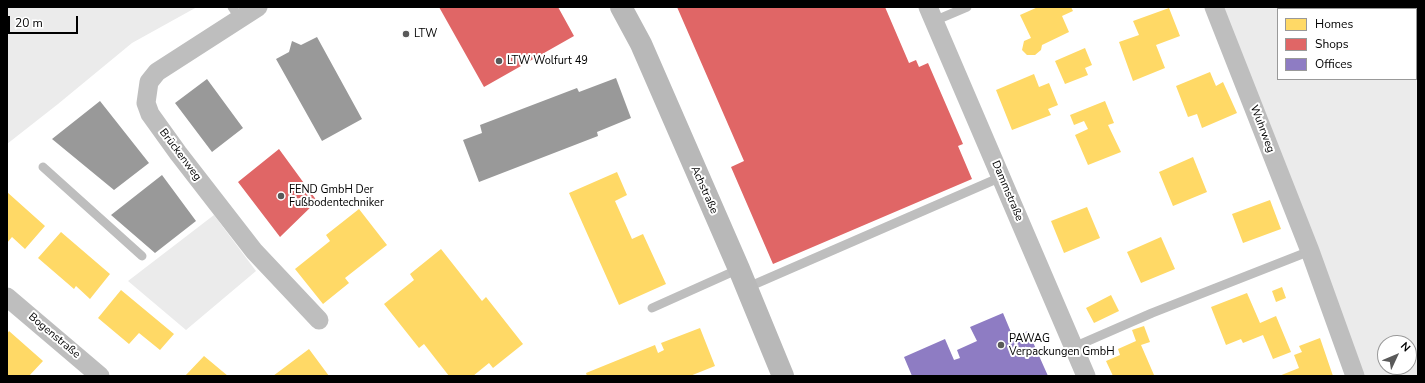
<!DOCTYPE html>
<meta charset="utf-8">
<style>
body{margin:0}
#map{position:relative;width:1425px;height:383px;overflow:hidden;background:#fff;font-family:"Nunito Sans",sans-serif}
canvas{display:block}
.frame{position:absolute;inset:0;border:8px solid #000;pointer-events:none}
.legend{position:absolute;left:1277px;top:8px;width:140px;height:72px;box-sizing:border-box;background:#fff;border:1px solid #999;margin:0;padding:5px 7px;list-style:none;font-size:12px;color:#000}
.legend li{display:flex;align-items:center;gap:8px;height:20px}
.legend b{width:20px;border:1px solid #999}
.north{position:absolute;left:1377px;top:335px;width:40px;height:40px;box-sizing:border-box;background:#fff;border:1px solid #999;border-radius:50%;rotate:46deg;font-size:11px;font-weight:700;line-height:16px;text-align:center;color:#000}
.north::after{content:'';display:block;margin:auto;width:14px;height:18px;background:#595959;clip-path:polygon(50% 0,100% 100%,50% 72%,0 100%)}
.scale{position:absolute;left:8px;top:16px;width:70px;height:18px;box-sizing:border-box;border:2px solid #000;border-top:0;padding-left:5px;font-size:12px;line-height:14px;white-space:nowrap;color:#000;-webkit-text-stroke:3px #fff;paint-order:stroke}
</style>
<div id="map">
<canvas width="1425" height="383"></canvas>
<div class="frame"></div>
<ul class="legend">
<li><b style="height:11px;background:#ffd966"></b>Homes</li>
<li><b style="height:11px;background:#e06666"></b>Shops</li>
<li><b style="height:11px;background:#8e7cc3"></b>Offices</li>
</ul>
<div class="north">N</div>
<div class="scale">20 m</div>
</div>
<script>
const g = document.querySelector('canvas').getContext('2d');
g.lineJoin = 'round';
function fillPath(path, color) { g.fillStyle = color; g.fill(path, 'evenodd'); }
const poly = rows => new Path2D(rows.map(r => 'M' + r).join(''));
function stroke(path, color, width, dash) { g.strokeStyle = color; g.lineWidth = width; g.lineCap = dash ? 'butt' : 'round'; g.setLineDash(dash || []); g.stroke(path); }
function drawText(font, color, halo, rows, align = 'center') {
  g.font = font + ' "Nunito Sans",sans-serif'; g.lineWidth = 4; g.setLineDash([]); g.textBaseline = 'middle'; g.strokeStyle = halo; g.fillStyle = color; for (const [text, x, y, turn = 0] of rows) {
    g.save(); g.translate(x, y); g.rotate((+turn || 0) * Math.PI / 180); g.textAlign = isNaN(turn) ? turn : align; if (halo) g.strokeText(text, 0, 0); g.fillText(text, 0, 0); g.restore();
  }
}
const green = poly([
 [7,7,197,7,132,43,58,104,7,144],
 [1214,7,1418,7,1418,376,1357,376],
 [1278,9,1416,9,1416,79,1278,79],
 [1385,343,1409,343,1409,367,1385,367],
 [214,215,256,271,186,330,128,281]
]);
const homes = poly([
 [1038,7,1071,7,1073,11,1062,16,1069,32,1042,45,1041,50,1035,55,1027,55,1022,50,1024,41,1031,38,1020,15],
 [1169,8,1180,36,1156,45,1165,68,1133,81,1119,42,1139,35,1133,21],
 [1085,48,1092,65,1085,68,1088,75,1065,84,1055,61],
 [1210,72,1216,86,1223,82,1237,113,1202,128,1197,114,1188,117,1176,86],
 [1034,74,1039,87,1049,83,1058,105,1048,109,1051,115,1012,130,996,90],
 [1105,101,1114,123,1108,125,1121,152,1088,165,1075,135,1088,129,1084,121,1074,125,1070,115],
 [1193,157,1207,192,1173,206,1159,172],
 [617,172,627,195,615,201,632,239,643,234,666,284,619,305,569,193],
 [7,192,45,226,25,249,12,237,7,243],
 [1270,200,1281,229,1243,243,1232,214],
 [1087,207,1100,238,1064,253,1051,221],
 [359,209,387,245,345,278,349,283,323,304,295,269,330,241,326,235],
 [61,232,110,274,90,299,76,286,74,289,38,258],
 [1161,237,1175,269,1141,283,1127,252],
 [441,249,482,301,486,297,523,344,493,368,489,363,473,376,449,376,424,344,419,348,384,304,414,280,410,274],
 [1282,287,1286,298,1276,302,1272,291],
 [121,290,174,334,160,350,139,333,129,344,98,318],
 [1247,293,1260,323,1276,316,1291,352,1273,359,1263,335,1243,343,1241,339,1226,345,1211,307],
 [1111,295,1119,311,1094,323,1086,308],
 [1144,326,1150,342,1141,345,1154,375,1113,376,1106,361,1120,355,1118,349,1136,341,1132,330],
 [700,328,715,366,690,376,587,376,586,373,655,345,658,353,664,350,661,343],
 [9,331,43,361,29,376,7,376,7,334],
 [1320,338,1333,376,1279,376,1299,368,1294,355,1302,352,1299,346],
 [309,349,329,376,273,376],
 [204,356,228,376,185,376]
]);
const shops = poly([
 [439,7,558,7,574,36,484,87],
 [677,7,885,7,909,63,916,60,919,67,928,63,963,144,958,146,972,179,773,264,731,167,744,161],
 [279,149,317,201,280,237,238,182]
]);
const offices = poly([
 [1003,313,1013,337,1028,331,1048,376,912,376,904,357,945,339,954,360,960,358,957,350,977,341,970,327]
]);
const industry = poly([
 [317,37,362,119,322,141,276,59,289,52,292,41,301,45],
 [616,78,631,118,597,132,598,136,479,182,463,140,482,133,480,125,577,88,579,92],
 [207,79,243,128,212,152,175,103],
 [100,101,149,163,114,190,52,139],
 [162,175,196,221,155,253,111,215]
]);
const lane = poly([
 [232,7,240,19],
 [934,21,967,7],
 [43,167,142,256],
 [746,288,1001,177],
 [652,308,739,269],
 [1074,347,1152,313,1310,251]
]);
const street = poly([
 [258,7,157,72,149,82,146,103,150,114,178,153,254,251,319,320],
 [928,7,1086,376],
 [1214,7,1310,251,1355,376],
 [7,297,100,376]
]);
const secondary = poly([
 [621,7,641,44,739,269,783,376]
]);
const markers = [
 [406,34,4,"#595959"],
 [499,61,4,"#595959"],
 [281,196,4,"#595959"],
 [1001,345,4,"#595959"]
];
const poiNames = [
 ["LTW",414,34],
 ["LTW Wolfurt 49",507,61],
 ["FEND GmbH Der",289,190],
 ["Fußbodentechniker",289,203],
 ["PAWAG",1009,339],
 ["Verpackungen GmbH",1009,352]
];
const streetNames = [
 ["Wuhrweg",1262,129,69],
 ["Brückenweg",180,155,53],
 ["Achstraße",704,190,66],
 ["Dammstraße",1007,191,67],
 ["Bogenstraße",54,336,40]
];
fillPath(green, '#ebebeb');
fillPath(homes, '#ffd966');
fillPath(shops, '#e06666');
fillPath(offices, '#8e7cc3');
fillPath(industry, '#999');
stroke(lane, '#bebebe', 9);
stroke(street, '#bebebe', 19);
stroke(secondary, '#b8b8b8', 22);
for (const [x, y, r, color] of markers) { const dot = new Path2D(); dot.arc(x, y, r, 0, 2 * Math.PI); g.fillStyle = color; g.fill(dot); stroke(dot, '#fff', 1.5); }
drawText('11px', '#000', '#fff', poiNames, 'left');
drawText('11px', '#000', '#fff', streetNames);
</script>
